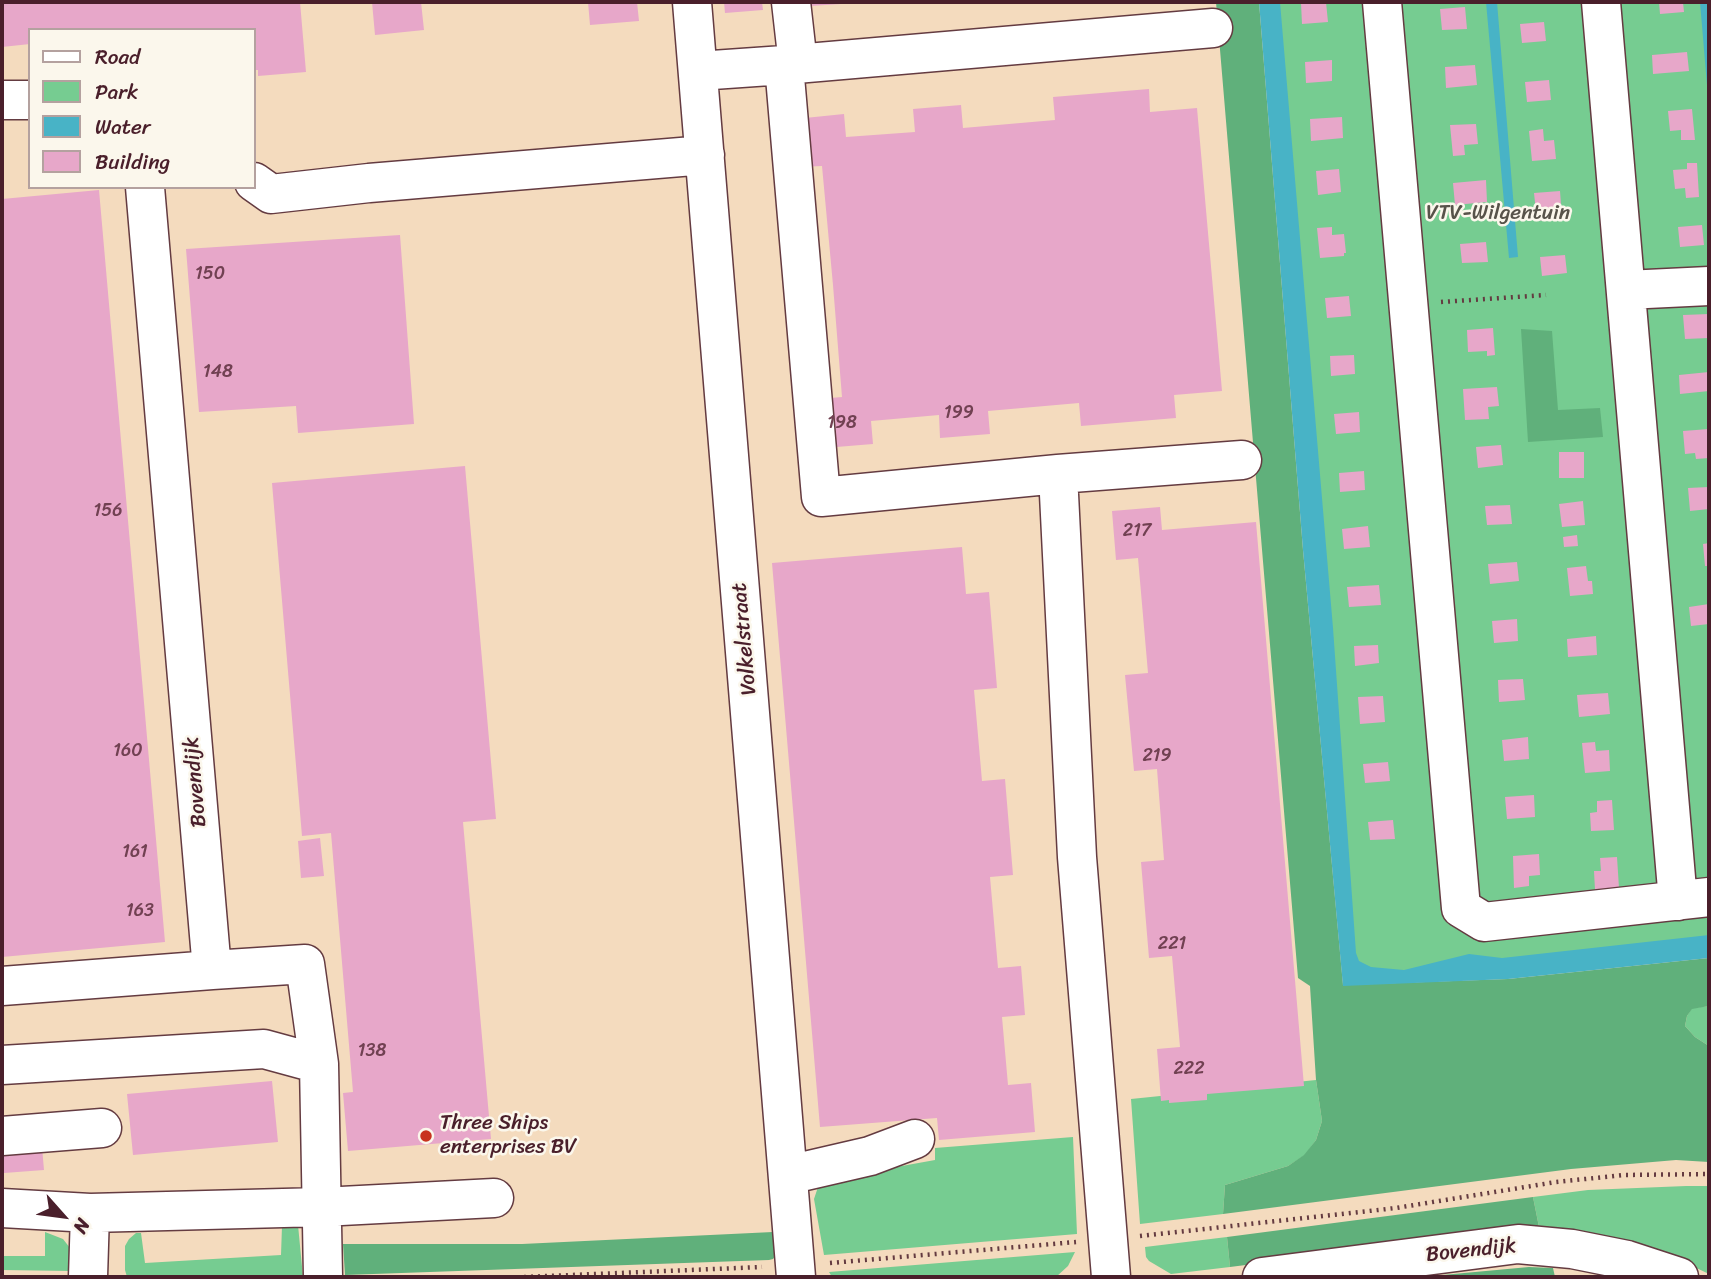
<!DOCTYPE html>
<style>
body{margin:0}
#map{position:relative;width:1711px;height:1279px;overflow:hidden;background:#f4dbbe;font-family:Sriracha,sans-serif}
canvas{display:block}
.frame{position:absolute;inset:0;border:4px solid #4a1f2b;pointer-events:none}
.legend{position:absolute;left:28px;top:28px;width:228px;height:161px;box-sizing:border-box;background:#fbf7ec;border:2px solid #b4a19f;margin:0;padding:9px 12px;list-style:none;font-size:21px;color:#4a1f2b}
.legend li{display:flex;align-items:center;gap:14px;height:35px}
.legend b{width:35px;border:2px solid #b4a19f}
.north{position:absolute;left:28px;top:1181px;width:70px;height:70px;-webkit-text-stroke:5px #fbf7ec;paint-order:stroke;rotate:118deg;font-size:19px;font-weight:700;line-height:28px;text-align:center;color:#4a1f2b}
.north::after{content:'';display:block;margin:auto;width:24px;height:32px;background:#4a1f2b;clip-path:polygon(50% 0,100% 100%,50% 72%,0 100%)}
</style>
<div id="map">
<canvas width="1711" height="1279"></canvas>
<div class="frame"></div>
<ul class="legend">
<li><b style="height:9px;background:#fff"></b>Road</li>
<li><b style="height:19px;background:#76cc91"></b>Park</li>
<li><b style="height:19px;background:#48b3c6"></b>Water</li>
<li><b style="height:19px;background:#e7a7c9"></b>Building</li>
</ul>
<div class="north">N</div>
</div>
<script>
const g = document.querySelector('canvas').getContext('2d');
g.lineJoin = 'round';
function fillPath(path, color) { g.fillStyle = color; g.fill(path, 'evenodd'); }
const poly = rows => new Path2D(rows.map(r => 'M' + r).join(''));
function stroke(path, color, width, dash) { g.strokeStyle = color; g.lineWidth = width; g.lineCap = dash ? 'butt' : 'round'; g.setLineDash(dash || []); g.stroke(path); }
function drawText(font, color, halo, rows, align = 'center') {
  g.font = font + ' Sriracha,sans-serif'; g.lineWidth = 5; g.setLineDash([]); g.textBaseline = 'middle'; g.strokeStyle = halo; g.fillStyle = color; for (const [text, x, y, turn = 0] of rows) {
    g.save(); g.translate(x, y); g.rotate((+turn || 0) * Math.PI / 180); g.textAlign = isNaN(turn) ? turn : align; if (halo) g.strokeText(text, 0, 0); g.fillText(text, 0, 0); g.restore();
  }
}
const green = poly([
 [1267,2,1709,2,1709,950,1354,980],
 [1709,1006,1709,1046,1695,1037,1685,1026,1687,1016,1692,1008],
 [1316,1080,1322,1121,1316,1140,1305,1155,1288,1166,1225,1185,1223,1214,1140,1224,1131,1099],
 [1073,1137,1077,1234,824,1255,814,1199,819,1184,830,1179,935,1160,935,1148],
 [1686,1186,1709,1186,1709,1274,1688,1264,1540,1232,1533,1197,1588,1190],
 [298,1225,303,1277,127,1277,125,1270,125,1246,129,1239,136,1233,141,1233,145,1263,281,1255,282,1226],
 [45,1232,63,1239,70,1248,70,1271,2,1270,2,1256,45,1256],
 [1227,1237,1230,1267,1171,1274,1149,1261,1146,1257,1145,1247],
 [1075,1252,1068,1266,1056,1277,832,1277,829,1272]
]);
const forest = poly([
 [1216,2,1259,2,1303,550,1343,985,1508,979,1709,958,1709,1006,1692,1009,1687,1016,1685,1026,1695,1037,1709,1046,1709,1162,1676,1160,1571,1169,1223,1214,1225,1185,1288,1166,1304,1155,1316,1140,1322,1121,1316,1080,1310,986,1298,978],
 [1521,329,1552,331,1558,410,1600,408,1603,437,1528,442],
 [1533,1197,1540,1232,1472,1236,1230,1267,1227,1237],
 [773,1232,776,1255,773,1259,769,1260,345,1275,343,1244,522,1244],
 [1529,1267,1553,1268,1555,1277,1421,1277]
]);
const water = poly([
 [1259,2,1280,2,1333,628,1356,953,1359,961,1371,967,1404,970,1469,954,1502,958,1709,935,1709,958,1508,979,1343,986,1303,550],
 [1486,2,1497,2,1518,257,1509,258],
 [1700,2,1709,2,1709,109]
]);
const building = poly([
 [2,2,300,2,306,72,258,76,258,70,254,70,254,30,30,30,30,44,2,47],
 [372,2,421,2,424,30,375,35],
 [588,2,637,2,639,21,590,25],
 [724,2,762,2,763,10,725,13],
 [810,2,841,2,841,4,810,6],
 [1326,2,1328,22,1302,24,1301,3],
 [1659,2,1683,2,1684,12,1660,14],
 [1465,7,1467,29,1442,30,1440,9],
 [1544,22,1546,41,1522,43,1520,24],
 [1687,52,1689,71,1653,74,1652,55],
 [1332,60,1332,81,1306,83,1305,62],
 [1475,65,1477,85,1446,88,1445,67],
 [1549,80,1551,100,1527,102,1525,82],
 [1149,89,1150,112,1197,108,1222,391,1174,395,1176,418,1081,426,1079,403,988,411,990,434,940,438,939,415,871,421,873,444,824,448,819,399,842,397,833,285,822,166,800,167,795,119,844,114,846,137,915,132,913,109,961,105,963,128,1055,120,1053,97],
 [1692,109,1695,140,1681,140,1681,130,1670,131,1668,111],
 [1342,117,1343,138,1311,141,1310,119],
 [1476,124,1478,144,1464,145,1465,155,1453,156,1450,125],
 [1543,129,1544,141,1554,140,1556,159,1532,161,1529,131],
 [1687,163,1697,163,1699,197,1686,198,1685,188,1675,189,1673,170,1687,169],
 [1339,169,1341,192,1318,195,1316,171],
 [1486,180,1487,202,1455,205,1453,183],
 [99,190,165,942,2,957,2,199],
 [1560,191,1562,218,1537,221,1534,193],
 [1702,225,1704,245,1680,247,1678,227],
 [1332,227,1332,235,1344,234,1346,253,1344,253,1344,256,1320,258,1317,228],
 [400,235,414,424,298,433,296,406,199,412,186,249],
 [1486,242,1488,262,1462,263,1460,244],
 [1565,255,1567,273,1542,276,1540,257],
 [1349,296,1351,316,1327,318,1325,298],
 [1709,314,1709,338,1685,339,1683,315],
 [1493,328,1495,355,1487,356,1487,351,1468,352,1467,330],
 [1354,355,1355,374,1331,376,1330,356],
 [1709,372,1709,391,1680,394,1679,375],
 [1497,387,1499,406,1488,407,1489,419,1465,420,1463,389],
 [1359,412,1360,432,1336,434,1334,414],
 [1709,429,1709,458,1696,459,1695,453,1685,454,1683,431],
 [1501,445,1503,465,1478,468,1476,447],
 [1559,452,1584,452,1584,478,1559,478],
 [465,466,496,819,463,822,491,1139,348,1151,343,1093,353,1092,331,833,302,836,272,483],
 [1364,471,1365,490,1340,492,1339,473],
 [1709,487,1709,509,1690,511,1688,488],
 [1583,501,1585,525,1562,527,1559,504],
 [1510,505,1512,524,1487,525,1485,506],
 [1160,507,1162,530,1256,522,1304,1086,1207,1094,1207,1100,1169,1103,1169,1100,1161,1101,1157,1049,1180,1047,1172,956,1149,958,1141,862,1164,860,1157,769,1134,771,1125,675,1148,673,1138,558,1116,560,1112,511],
 [1368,526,1370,547,1344,549,1342,529],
 [1577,535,1578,546,1564,547,1563,537],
 [1709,543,1709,566,1705,566,1703,544],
 [962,547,966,594,989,592,997,688,974,690,982,781,1005,779,1013,875,990,877,998,968,1021,966,1025,1015,1002,1017,1008,1085,1031,1083,1035,1132,939,1140,937,1118,820,1127,772,563],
 [1517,562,1519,581,1490,584,1488,564],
 [1586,566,1588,581,1592,581,1593,594,1570,596,1567,568],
 [1379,585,1381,605,1349,607,1347,587],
 [1709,604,1709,624,1691,626,1689,607],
 [1517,619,1518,641,1494,643,1492,621],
 [1596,636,1597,655,1568,657,1567,639],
 [1378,645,1379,663,1355,666,1354,646],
 [1523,679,1525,700,1499,702,1498,680],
 [1608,693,1610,714,1579,717,1577,695],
 [1383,696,1385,722,1360,724,1358,697],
 [1528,737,1529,759,1504,761,1502,740],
 [1595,742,1596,751,1609,750,1610,771,1585,773,1582,743],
 [1388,762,1390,781,1365,783,1363,764],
 [1534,795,1535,817,1507,819,1505,797],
 [1612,800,1614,830,1591,831,1590,813,1597,812,1597,801],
 [1393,820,1395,839,1370,840,1368,822],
 [320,838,324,876,301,878,298,841],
 [1539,854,1540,875,1529,876,1529,886,1514,888,1513,856],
 [1617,857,1619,888,1595,890,1594,871,1601,871,1600,858],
 [272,1081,278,1142,133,1155,127,1094],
 [42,1147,44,1170,4,1173,2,1149]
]);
const path = poly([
 [1441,302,1546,295],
 [1140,1236,1396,1208,1556,1182,1624,1175,1709,1174],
 [830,1263,1076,1242],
 [524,1277,762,1267]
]);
const minor = poly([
 [692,2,796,1277],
 [791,2,798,64],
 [1382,2,1461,908,1484,922,1709,897],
 [1601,2,1678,901],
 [1213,28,784,65,821,497,1058,474,1242,460],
 [698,71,784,65],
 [2,100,30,100],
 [254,182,271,194,369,183,705,155],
 [145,187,212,970,305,964,319,1064,323,1277],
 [1626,290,1709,286],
 [1058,474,1077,857,1111,1277],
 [2,986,212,970],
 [2,1065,264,1049,319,1064],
 [2,1136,102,1128],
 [788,1175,870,1156,915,1139],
 [2,1208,90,1213,322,1207,494,1198],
 [88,1277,90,1213],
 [1262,1277,1518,1244,1572,1249,1627,1260,1679,1277]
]);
const markers = [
 [426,1136,7,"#c8321e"]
];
const numberNames = [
 ["150",210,274],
 ["148",218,372],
 ["199",959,413],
 ["198",842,423],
 ["156",108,511],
 ["217",1137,531],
 ["160",128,751],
 ["219",1157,756],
 ["161",135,852],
 ["163",140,911],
 ["221",1172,944],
 ["138",372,1051],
 ["222",1189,1069]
];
const parkNames = [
 ["VTV-Wilgentuin",1498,214]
];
const streetNames = [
 ["Volkelstraat",745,639,-95],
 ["Bovendijk",196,782,-95],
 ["Bovendijk",1471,1251,-6]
];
const poiNames = [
 ["Three Ships",440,1124],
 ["enterprises BV",440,1148]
];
fillPath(green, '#76cc91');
fillPath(forest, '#60b07b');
fillPath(water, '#48b3c6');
fillPath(building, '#e7a7c9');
stroke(minor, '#643b41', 41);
stroke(path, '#643b41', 4.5, [2, 5]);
stroke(minor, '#fff', 38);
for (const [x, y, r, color] of markers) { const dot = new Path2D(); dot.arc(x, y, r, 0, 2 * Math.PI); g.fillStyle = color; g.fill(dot); stroke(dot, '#fbf7ec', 2.5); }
drawText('18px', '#714152', null, numberNames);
drawText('21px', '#57534a', '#fbf7ec', parkNames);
drawText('21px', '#4a1f2b', '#fbf7ec', streetNames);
drawText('21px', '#4a1f2b', '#fbf7ec', poiNames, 'left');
</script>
